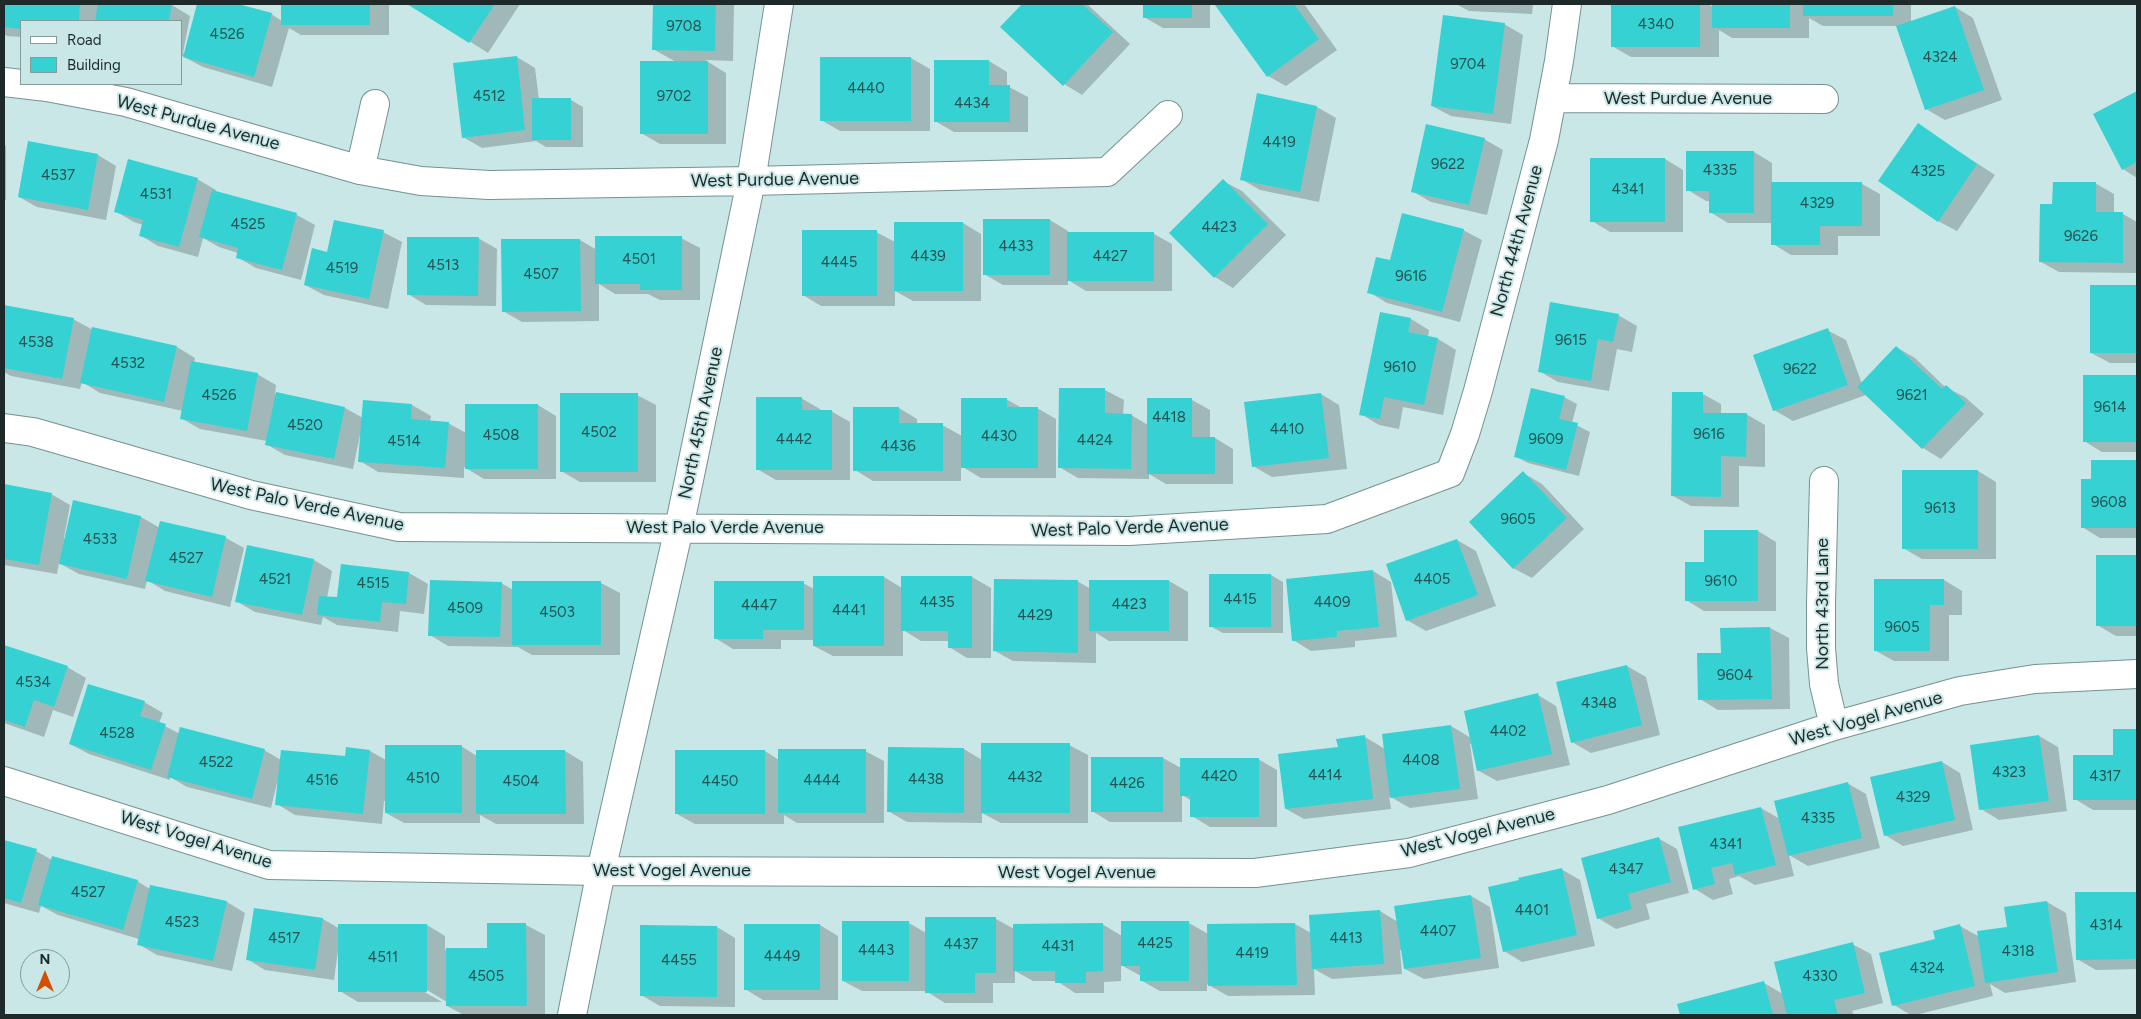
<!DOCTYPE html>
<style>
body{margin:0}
#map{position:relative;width:2141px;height:1019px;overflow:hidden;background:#c8e7e6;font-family:Figtree,sans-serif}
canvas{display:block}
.frame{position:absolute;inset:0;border:5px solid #1e2a29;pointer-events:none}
.legend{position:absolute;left:20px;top:20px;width:162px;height:65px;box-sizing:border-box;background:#c8e7e6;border:1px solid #849b9a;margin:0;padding:6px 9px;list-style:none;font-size:15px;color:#1e2a29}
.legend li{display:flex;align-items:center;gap:10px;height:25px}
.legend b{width:25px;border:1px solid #849b9a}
.north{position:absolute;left:20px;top:949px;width:50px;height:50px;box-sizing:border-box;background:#c8e7e6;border:1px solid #849b9a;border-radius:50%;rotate:0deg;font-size:14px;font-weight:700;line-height:20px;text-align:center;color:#1e2a29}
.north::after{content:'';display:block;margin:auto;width:18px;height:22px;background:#d24f00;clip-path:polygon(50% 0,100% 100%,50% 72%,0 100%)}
</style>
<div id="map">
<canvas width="2141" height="1019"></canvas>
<div class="frame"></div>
<ul class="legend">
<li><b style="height:6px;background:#fff"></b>Road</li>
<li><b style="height:14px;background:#36d1d2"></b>Building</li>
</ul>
<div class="north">N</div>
</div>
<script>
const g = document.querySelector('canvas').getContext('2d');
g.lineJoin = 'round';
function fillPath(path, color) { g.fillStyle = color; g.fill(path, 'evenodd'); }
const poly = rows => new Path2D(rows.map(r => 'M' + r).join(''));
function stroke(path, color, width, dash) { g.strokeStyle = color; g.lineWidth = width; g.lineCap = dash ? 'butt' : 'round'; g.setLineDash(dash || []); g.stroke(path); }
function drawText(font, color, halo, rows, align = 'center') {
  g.font = font + ' Figtree,sans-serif'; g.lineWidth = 4; g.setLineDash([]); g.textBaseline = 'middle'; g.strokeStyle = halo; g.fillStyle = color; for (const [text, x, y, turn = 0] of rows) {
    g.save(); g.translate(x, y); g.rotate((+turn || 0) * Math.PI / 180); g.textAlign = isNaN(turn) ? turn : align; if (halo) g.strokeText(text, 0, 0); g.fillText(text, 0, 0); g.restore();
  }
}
const shadow = poly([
 [4,4,172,5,190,16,183,53,185,54,199,4,234,4,271,14,282,21,282,4,389,4,389,35,301,35,289,28,272,87,203,67,182,56,181,62,181,21,21,21,21,37,7,36,4,34],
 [410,4,520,4,488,53],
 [654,4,734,4,733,61,705,60,726,73,726,144,660,144,641,133,676,62,653,49],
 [1024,4,1087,4,1130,44,1082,95,1064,84,1002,27],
 [1144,4,1210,4,1210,28,1163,28,1144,17],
 [1218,4,1304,4,1337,50,1286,86,1268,76,1216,5],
 [1456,4,1533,4,1532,14,1469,11],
 [1612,4,1707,4,1714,7,1714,4,1911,4,1911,23,1955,7,1973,18,2002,100,1945,120,1926,109,1897,26,1823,26,1809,18,1809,38,1732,38,1719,30,1719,57,1631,57,1612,46],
 [1504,24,1523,35,1511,124,1451,116,1432,106],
 [517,57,535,68,539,100,571,100,583,107,583,147,546,147,536,141,482,148,463,137],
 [821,58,911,58,930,69,930,131,840,131,821,120],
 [989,61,1007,72,1007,86,1028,97,1028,132,954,132,935,121],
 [2137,92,2137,178,2123,169,2094,115],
 [1258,95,1317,107,1336,118,1319,202,1260,190,1241,179],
 [1918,125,1995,175,1957,231,1938,221],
 [1484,139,1503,150,1487,215,1431,202,1412,191],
 [4,145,6,146,6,200,4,200],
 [1754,152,1772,163,1772,184,1862,184,1880,194,1880,236,1838,236,1838,255,1791,255,1773,244,1773,223,1728,223,1710,212,1710,201,1706,201,1688,190],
 [98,155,116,166,106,220,37,207,19,197],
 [1665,159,1683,170,1683,232,1610,232,1592,221],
 [197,179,216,190,215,192,297,215,315,225,301,280,256,268,237,257,238,253,219,247,203,238,198,257,158,246,140,235,143,225,134,222,115,211],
 [1223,181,1242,191,1286,235,1233,288,1215,277],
 [2095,183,2114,194,2114,214,2123,214,2137,222,2137,273,2059,272,2041,262,2054,205],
 [1050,220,1068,231,1068,234,1154,234,1172,244,1172,291,1086,291,1068,280,1068,285,1003,285,984,274],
 [963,223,981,234,981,301,913,301,895,291,895,306,821,306,803,295,876,232,895,242],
 [1463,230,1482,240,1460,322,1387,303,1369,292,1391,262],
 [383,232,402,242,388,309,324,295,305,285,328,253],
 [478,238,497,249,496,306,426,305,408,294],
 [681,238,700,248,700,300,660,300,648,294,615,294,599,284,599,321,522,322,503,311,580,240,597,250],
 [2091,286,2137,286,2137,363,2110,363,2091,353],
 [4,306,73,319,93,330,177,347,195,358,194,363,257,374,276,385,275,394,345,408,363,418,364,402,412,405,431,416,430,422,448,423,466,433,538,405,556,416,556,479,484,479,464,467,464,478,378,472,360,461,362,435,360,435,353,469,285,455,266,444,267,441,200,429,181,418,183,411,100,393,82,382,80,389,11,376,4,372],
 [1618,315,1637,326,1632,352,1617,349,1609,391,1558,382,1539,371],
 [1411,319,1429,330,1428,337,1438,339,1456,350,1443,415,1403,407,1399,429,1379,425,1361,414],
 [1827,330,1846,340,1862,384,1896,347,1915,358,1945,387,1965,397,1984,414,1941,459,1923,448,1866,395,1793,421,1774,410],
 [2084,376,2137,376,2137,452,2102,452,2084,441],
 [1105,390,1124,400,1123,415,1131,415,1148,425,1192,400,1210,410,1210,438,1215,438,1233,449,1233,484,1166,484,1149,474,1149,479,1078,478,1059,467],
 [1321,394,1339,405,1347,469,1272,477,1253,466],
 [1703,394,1721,404,1721,414,1746,414,1765,425,1765,467,1739,466,1739,507,1691,506,1673,496],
 [637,395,656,405,656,482,580,482,561,471],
 [1564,397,1577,404,1572,423,1590,432,1579,476,1528,463,1515,456],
 [801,398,820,409,820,411,831,411,850,422,850,480,776,480,757,469],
 [1006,399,1022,408,1037,408,1056,419,1056,478,981,478,961,466,961,481,873,481,855,470,899,408,917,419,917,425,942,425,962,436],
 [2092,462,2137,462,2137,538,2100,538,2082,527,2092,480],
 [1978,471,1996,482,1996,559,1922,559,1903,548],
 [1523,473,1542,484,1584,529,1532,578,1513,568],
 [4,486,51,494,70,505,64,538,66,539,74,502,141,517,160,528,161,522,226,538,244,548,230,607,165,591,147,580,145,589,79,574,59,563,57,574,4,565],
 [1758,531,1776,542,1776,611,1704,611,1686,600],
 [1457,540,1476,551,1496,606,1426,631,1407,620],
 [248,546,314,560,332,571,327,598,338,599,342,565,409,573,428,584,424,614,400,611,398,632,337,625,323,617,321,625,255,612,236,601],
 [2097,556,2137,556,2137,636,2116,636,2097,625],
 [1373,571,1391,582,1397,637,1355,641,1355,647,1311,651,1293,640],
 [1271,575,1283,582,1283,633,1223,633,1210,626],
 [884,577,902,588,902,577,972,577,991,588,991,658,967,658,949,647,949,641,921,641,903,630,903,656,833,656,814,646,814,640,781,640,781,649,733,649,715,638,803,583,814,589],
 [1944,580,1962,591,1962,615,1949,615,1949,661,1894,661,1876,651],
 [1077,581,1091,589,1091,581,1169,581,1188,592,1188,641,1109,641,1096,633,1096,663,1013,661,995,651],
 [501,583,513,590,513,583,601,583,620,593,620,655,532,655,518,647,448,646,430,635],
 [1770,628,1789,638,1790,709,1718,710,1700,699,1723,654],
 [4,646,67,667,86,678,73,717,53,710,44,737,4,723],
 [1627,666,1646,677,1660,735,1591,753,1572,742],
 [1538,695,1556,706,1570,765,1497,781,1479,771,1472,743,1470,744,1478,799,1410,808,1389,796,1391,809,1304,819,1286,809,1339,748,1365,737,1385,749,1451,726,1471,738],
 [144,702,163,713,159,723,180,734,264,750,281,760,346,758,370,751,386,760,461,746,477,756,565,751,583,762,584,824,496,824,480,815,480,823,404,823,386,813,386,801,384,801,382,824,295,815,277,804,279,783,277,783,271,808,187,787,170,777,170,780,89,754,70,744],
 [2115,730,2137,730,2137,810,2093,810,2075,799,2115,757],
 [2039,736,2058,747,2067,811,1999,820,1981,809],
 [1069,745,1088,755,1088,823,1001,823,982,813,982,823,907,822,888,811,964,749,982,760],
 [765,751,779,760,865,751,884,761,884,823,797,823,784,815,784,824,695,824,677,814],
 [1163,758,1181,768,1258,759,1277,770,1277,827,1210,827,1192,816,1192,801,1182,795,1182,822,1110,822,1092,811],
 [1942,762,1960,773,1973,830,1903,846,1885,835],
 [1847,783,1866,794,1880,848,1808,866,1789,855,1794,876,1755,885,1739,876,1729,879,1733,894,1713,900,1695,889,1679,828,1761,808,1780,819],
 [1658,838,1677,849,1689,893,1646,904,1650,919,1616,929,1598,918],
 [4,841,36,851,52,860,137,881,150,889,227,902,245,913,232,971,157,955,138,944,139,939,58,915,41,906,39,913,4,903],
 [1561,869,1580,880,1595,946,1522,962,1504,951],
 [2137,893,2137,969,2096,970,2077,959,2076,894],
 [1471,896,1490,907,1499,968,1424,979,1405,969,1402,950,1400,950,1402,974,1332,979,1314,969,1315,995,1228,996,1207,984,1207,991,1160,991,1142,981,1141,976,1121,965,1121,981,1104,982,1104,993,1075,993,1057,981,1033,981,1015,971,1015,983,993,983,993,1003,945,1003,926,991,862,991,843,981,843,923,909,923,926,933,926,919,996,919,1014,929,1102,924,1122,936,1189,923,1208,934,1208,925,1295,924,1311,933,1380,911,1398,922],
 [2047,902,2066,913,2076,982,2005,993,1990,984,1993,996,1915,1015,1911,1015,1894,1005,1937,940,1960,926,1980,937,2008,928],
 [255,909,323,919,340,929,427,925,445,936,445,950,488,949,488,925,526,925,545,935,545,1015,464,1015,447,1006,447,1002,422,987,421,990,442,1002,358,1002,340,991,338,951,334,980,265,970,247,959],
 [820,925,838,936,838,1000,763,1000,745,989],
 [717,927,735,938,735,1007,660,1006,641,995],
 [1852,944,1871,954,1883,1003,1852,1011,1854,1015,1681,1015,1678,1005,1764,983,1783,994]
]);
const building = poly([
 [4,4,80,4,79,21,21,21,21,29,4,27],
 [98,4,172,4,169,21,95,21],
 [197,4,238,4,272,13,254,77,183,57],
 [281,4,370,4,370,25,281,25],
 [407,4,495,4,469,43],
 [653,4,716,4,715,51,652,50],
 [1022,4,1082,4,1113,32,1063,86,1000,27],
 [1143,4,1192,4,1192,18,1143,18],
 [1216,4,1294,4,1319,39,1267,77,1215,5],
 [1611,4,1700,4,1700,47,1611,47],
 [1712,4,1790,4,1790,28,1712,28],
 [1803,4,1893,4,1893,16,1803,16],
 [1955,6,1984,90,1925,110,1896,26],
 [1443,15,1505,23,1493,114,1431,106],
 [517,56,525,130,462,138,453,63],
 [820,57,911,57,911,121,820,121],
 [934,60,989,60,989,85,1010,85,1010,122,934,122],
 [640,61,708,61,708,134,640,134],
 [2137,91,2137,162,2122,170,2093,114],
 [1257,93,1317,106,1300,192,1240,180],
 [532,98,571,98,571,140,532,140],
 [1918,123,1977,164,1938,222,1878,181],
 [1426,124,1485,138,1469,205,1411,192],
 [28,141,98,154,88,210,18,197],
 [1686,151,1754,151,1754,213,1709,213,1709,191,1686,191],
 [1590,158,1665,158,1665,222,1590,222],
 [128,159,198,178,179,247,139,236,143,220,114,212],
 [1223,179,1268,224,1214,278,1169,233],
 [1771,182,1862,182,1862,226,1820,226,1820,245,1771,245],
 [2053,182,2096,182,2096,212,2123,212,2123,263,2039,262,2040,204,2052,204],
 [212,190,297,213,282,270,236,258,238,248,199,237],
 [1402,213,1464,229,1442,312,1367,293,1376,257,1390,260],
 [983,219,1050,219,1050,275,983,275],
 [334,220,384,230,369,299,304,285,312,248,327,252],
 [894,222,963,222,963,291,894,291],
 [802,230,877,230,877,296,802,296],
 [1067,232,1154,232,1154,281,1067,281],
 [595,236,682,236,682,290,640,290,640,284,595,284],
 [407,237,479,237,478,296,407,295],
 [501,239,580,239,581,311,502,312],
 [2090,285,2137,285,2137,353,2090,353],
 [1550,302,1619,314,1613,342,1598,339,1591,381,1538,372],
 [4,305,74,318,62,379,4,368],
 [1380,312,1411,318,1408,332,1438,338,1424,405,1384,397,1380,419,1359,415],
 [92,327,177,346,164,402,80,383],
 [1828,328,1848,385,1773,411,1753,355],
 [1896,346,1942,389,1946,385,1966,403,1922,449,1857,387],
 [191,361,258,373,247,431,180,419],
 [2083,375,2137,375,2137,442,2083,442],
 [1059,388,1105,388,1105,413,1132,414,1131,469,1058,468],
 [1531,388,1565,396,1559,419,1578,423,1566,470,1514,457],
 [276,392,345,407,334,459,265,445],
 [1672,392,1703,392,1703,413,1747,413,1746,457,1721,456,1721,497,1671,496],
 [560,393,638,393,638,472,560,472],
 [1321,393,1329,458,1252,467,1244,402],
 [756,397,802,397,802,410,832,410,832,470,756,470],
 [961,398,1007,398,1007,407,1038,407,1038,468,961,468],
 [1147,398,1192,398,1192,437,1215,437,1215,474,1147,474],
 [363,400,412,404,411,419,449,422,445,468,358,462],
 [465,404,538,404,538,469,465,469],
 [853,407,899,407,899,423,943,423,943,471,853,471],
 [2091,460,2137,460,2137,528,2081,528,2081,479,2091,479],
 [1902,470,1978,470,1978,549,1902,549],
 [1523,471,1567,518,1513,569,1469,522],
 [4,484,52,493,39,565,4,559],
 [73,500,141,516,127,579,59,564],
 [160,521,226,536,212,597,145,581],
 [1704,530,1758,530,1758,601,1685,601,1685,562,1704,562],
 [1457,539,1478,595,1406,621,1386,564],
 [247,545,314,559,302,615,235,602],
 [2096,555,2137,555,2137,626,2096,626],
 [341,564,409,572,406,604,382,602,380,622,317,615,319,596,337,597],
 [1373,570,1379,627,1337,631,1337,637,1292,641,1286,579],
 [1209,574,1271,574,1271,627,1209,627],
 [813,576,884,576,884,646,813,646],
 [901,576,972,576,972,648,948,648,948,631,901,631],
 [994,579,1078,580,1078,653,993,651],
 [1874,579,1944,579,1944,605,1930,605,1930,651,1874,651],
 [430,580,502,582,500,637,428,636],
 [1089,580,1169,580,1169,631,1089,631],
 [512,581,601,581,601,645,512,645],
 [714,581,804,581,804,630,763,630,763,639,714,639],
 [1770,627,1772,699,1698,700,1697,653,1721,653,1720,628],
 [4,645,68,666,54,707,34,700,25,727,4,720],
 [1627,665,1642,725,1571,743,1556,682],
 [88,684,145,701,140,716,166,724,151,770,69,744],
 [1538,693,1552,754,1477,771,1464,711],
 [1451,725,1460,789,1390,798,1382,734],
 [180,727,265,749,252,799,167,777],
 [2113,729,2137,729,2137,800,2073,800,2073,755,2113,755],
 [1365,735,1373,799,1285,809,1278,754,1338,747,1336,739],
 [2039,735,2049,801,1979,810,1970,745],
 [981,743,1070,743,1070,813,981,813],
 [385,745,462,745,462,813,385,813],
 [346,747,370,750,363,814,275,805,281,750,345,756],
 [888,747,964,748,964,813,887,812],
 [778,749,866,749,866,813,778,813],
 [476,750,565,750,566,814,476,814],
 [675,750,765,750,765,814,675,814],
 [1091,757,1163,757,1163,812,1091,812],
 [1180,758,1259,758,1259,817,1190,817,1190,796,1180,796],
 [1942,761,1955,820,1884,836,1870,777],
 [1848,782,1862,838,1788,856,1774,801],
 [1761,807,1776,865,1735,875,1732,863,1711,868,1715,884,1693,890,1678,827],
 [1659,837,1671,882,1628,894,1632,909,1597,919,1581,858],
 [4,840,37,849,21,903,4,898],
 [52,856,138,880,123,930,38,905],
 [1562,868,1577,935,1503,952,1488,887,1519,880,1518,878],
 [150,885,227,901,213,961,137,945],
 [2075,892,2137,892,2137,959,2076,960],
 [1471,895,1481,958,1404,969,1394,906],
 [2047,901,2058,972,1985,983,1977,931,2007,927,2004,907],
 [254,908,323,918,315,970,246,960],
 [1380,910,1384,964,1312,969,1309,915],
 [925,917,996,917,996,973,975,973,975,993,925,993],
 [842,921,909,921,909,981,842,981],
 [1121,921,1189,921,1189,981,1140,981,1140,966,1121,966],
 [487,923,526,923,527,1006,446,1006,446,948,487,948],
 [1103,923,1103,971,1086,972,1086,983,1055,983,1055,971,1013,971,1013,924],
 [1295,923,1297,985,1208,986,1207,924],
 [338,924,427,924,427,992,338,992],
 [744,924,820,924,820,990,744,990],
 [1960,924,1975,986,1892,1006,1879,953,1935,939,1933,931],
 [640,925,717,926,717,997,640,996],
 [1853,942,1865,993,1834,1000,1838,1015,1787,1015,1774,962],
 [1764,981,1773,1015,1680,1015,1677,1004]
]);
const street = poly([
 [4,82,47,87,126,102,360,170,421,181,489,185,751,181,1107,172,1168,115],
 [1552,98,1824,99],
 [360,170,375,104],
 [4,428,33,432,251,495,399,527,1129,531,1327,519,1450,473,1465,434,1478,391,1544,140,1559,61,1567,4],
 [1824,481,1821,603,1821,648,1824,684,1834,726],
 [4,781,269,865,601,871,1255,873,1409,853,1608,800,1834,726,1960,691,2035,679,2137,674],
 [572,1015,601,871,679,528,751,181,779,4]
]);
const numberNames = [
 ["4340",1656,25],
 ["9708",684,27],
 ["4526",227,35],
 ["4324",1940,58],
 ["9704",1468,65],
 ["4440",866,89],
 ["4512",489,97],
 ["9702",674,97],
 ["4434",972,104],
 ["4419",1279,143],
 ["9622",1448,165],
 ["4335",1720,171],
 ["4325",1928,172],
 ["4537",58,176],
 ["4341",1628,190],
 ["4531",156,195],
 ["4329",1817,204],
 ["4525",248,225],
 ["4423",1219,228],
 ["9626",2081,237],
 ["4433",1016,247],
 ["4439",928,257],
 ["4427",1110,257],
 ["4501",639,260],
 ["4445",839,263],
 ["4513",443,266],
 ["4519",342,269],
 ["4507",541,275],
 ["9616",1411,277],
 ["9615",1571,341],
 ["4538",36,343],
 ["4532",128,364],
 ["9610",1400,368],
 ["9622",1800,370],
 ["4526",219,396],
 ["9621",1912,396],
 ["9614",2110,408],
 ["4418",1169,418],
 ["4520",305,426],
 ["4410",1287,430],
 ["4502",599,433],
 ["9616",1709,435],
 ["4508",501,436],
 ["4430",999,437],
 ["4442",794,440],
 ["9609",1546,440],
 ["4424",1095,441],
 ["4514",404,442],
 ["4436",898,447],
 ["9608",2109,503],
 ["9613",1940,509],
 ["9605",1518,520],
 ["4533",100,540],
 ["4527",186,559],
 ["4521",275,580],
 ["4405",1432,580],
 ["9610",1721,582],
 ["4515",373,584],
 ["4415",1240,600],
 ["4435",937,603],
 ["4409",1332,603],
 ["4423",1129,605],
 ["4447",759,606],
 ["4509",465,609],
 ["4441",849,611],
 ["4503",557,613],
 ["4429",1035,616],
 ["9605",1902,628],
 ["9604",1735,676],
 ["4534",33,683],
 ["4348",1599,704],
 ["4402",1508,732],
 ["4528",117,734],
 ["4408",1421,761],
 ["4522",216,763],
 ["4323",2009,773],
 ["4414",1325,776],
 ["4420",1219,777],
 ["4317",2105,777],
 ["4432",1025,778],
 ["4510",423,779],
 ["4438",926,780],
 ["4516",322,781],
 ["4444",822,781],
 ["4504",521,782],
 ["4450",720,782],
 ["4426",1127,784],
 ["4329",1913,798],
 ["4335",1818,819],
 ["4341",1726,845],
 ["4347",1626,870],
 ["4527",88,893],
 ["4401",1532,911],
 ["4523",182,923],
 ["4314",2106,926],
 ["4407",1438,932],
 ["4517",284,939],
 ["4413",1346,939],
 ["4425",1155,944],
 ["4437",961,945],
 ["4431",1058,947],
 ["4443",876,951],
 ["4318",2018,952],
 ["4419",1252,954],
 ["4449",782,957],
 ["4511",383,958],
 ["4455",679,961],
 ["4324",1927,969],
 ["4505",486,977],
 ["4330",1820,977]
];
const streetNames = [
 ["West Purdue Avenue",1688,99],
 ["West Purdue Avenue",198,123,15],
 ["West Purdue Avenue",775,180,-1],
 ["North 44th Avenue",1517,241,-75],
 ["North 45th Avenue",701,423,-78],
 ["West Palo Verde Avenue",307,505,12],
 ["West Palo Verde Avenue",725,528],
 ["West Palo Verde Avenue",1130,528,-2],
 ["North 43rd Lane",1823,604,-90],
 ["West Vogel Avenue",1866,719,-16],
 ["West Vogel Avenue",1478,833,-14],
 ["West Vogel Avenue",196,840,17],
 ["West Vogel Avenue",672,871],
 ["West Vogel Avenue",1077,873]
];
fillPath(shadow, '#0003');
fillPath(building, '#36d1d2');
stroke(street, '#759291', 30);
stroke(street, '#fff', 28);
drawText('15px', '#245453', null, numberNames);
drawText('18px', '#1e2a29', '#c8e7e6', streetNames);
</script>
